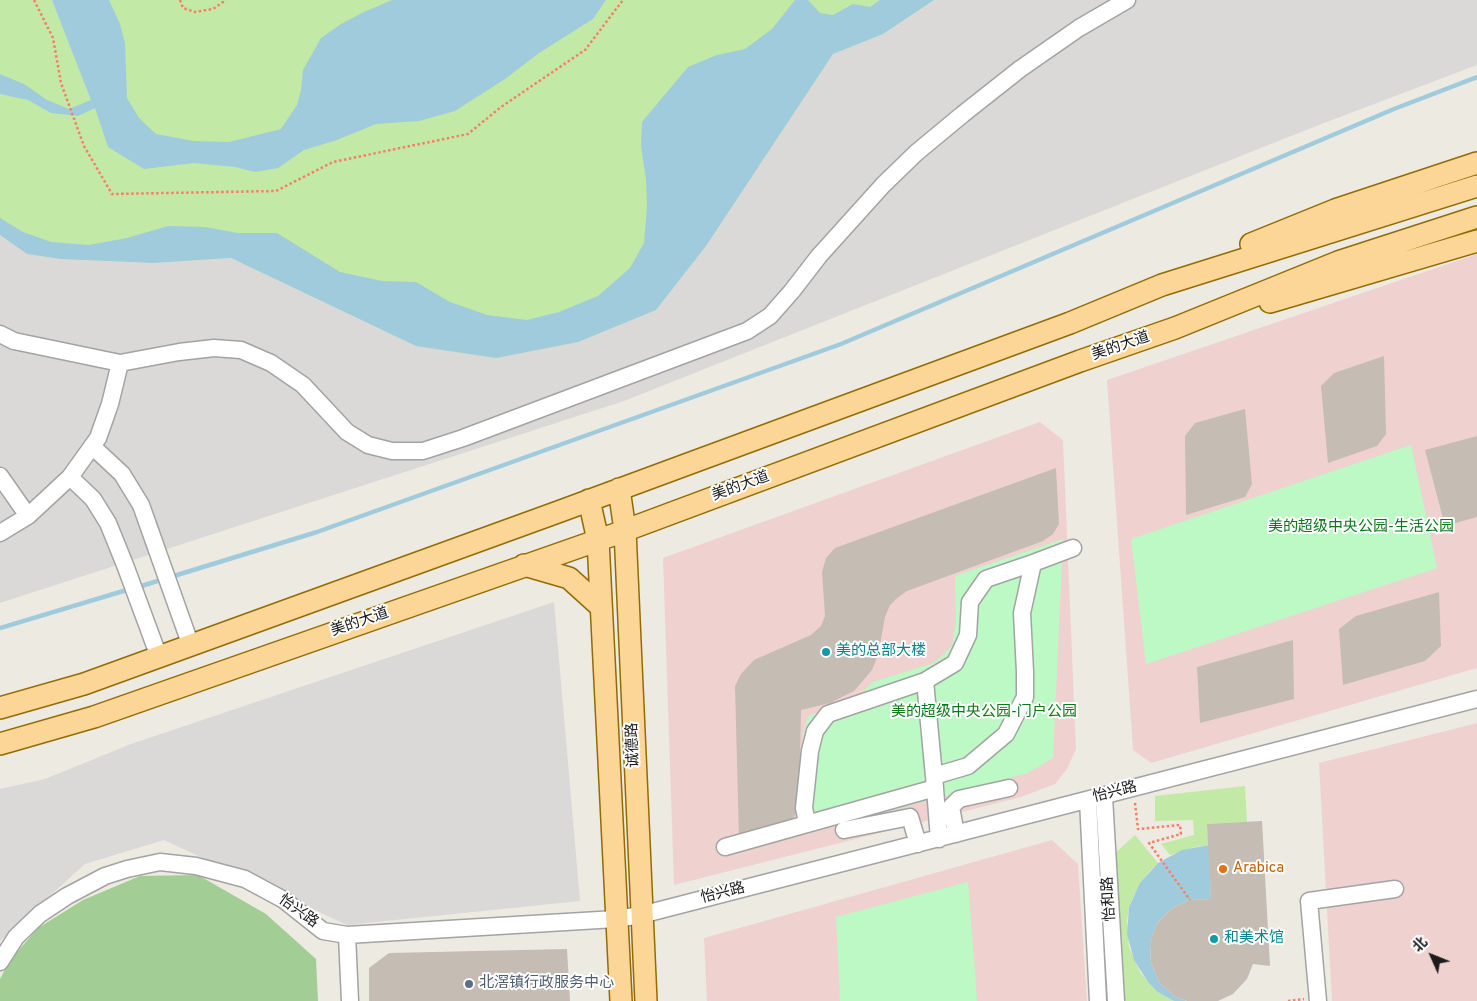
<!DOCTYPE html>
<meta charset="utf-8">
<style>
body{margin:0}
#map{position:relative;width:1477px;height:1001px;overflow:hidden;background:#edeae1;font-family:Overpass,"Noto Sans SC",sans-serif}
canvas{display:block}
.north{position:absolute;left:1407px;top:931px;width:50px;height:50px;-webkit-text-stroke:4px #fff;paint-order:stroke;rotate:314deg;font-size:14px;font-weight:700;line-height:20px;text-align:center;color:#1c1c1c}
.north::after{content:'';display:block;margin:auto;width:18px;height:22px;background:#1c1c1c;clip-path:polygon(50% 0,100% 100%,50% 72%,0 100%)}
</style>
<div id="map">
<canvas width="1477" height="1001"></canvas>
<div class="north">北</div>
</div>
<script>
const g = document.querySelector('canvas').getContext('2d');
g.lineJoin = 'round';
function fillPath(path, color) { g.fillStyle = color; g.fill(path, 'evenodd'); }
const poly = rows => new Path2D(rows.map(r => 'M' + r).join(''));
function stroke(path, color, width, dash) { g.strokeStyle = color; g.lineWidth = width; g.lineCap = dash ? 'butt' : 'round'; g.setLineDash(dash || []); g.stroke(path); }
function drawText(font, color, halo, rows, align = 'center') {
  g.font = font + ' Overpass,"Noto Sans SC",sans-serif'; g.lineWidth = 4; g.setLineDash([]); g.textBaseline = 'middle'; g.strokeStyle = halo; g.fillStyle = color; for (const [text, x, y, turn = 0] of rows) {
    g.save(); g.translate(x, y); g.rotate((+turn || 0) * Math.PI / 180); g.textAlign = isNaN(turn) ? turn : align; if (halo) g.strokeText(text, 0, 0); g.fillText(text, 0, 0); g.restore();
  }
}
const residential = poly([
 [934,0,1477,0,1477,65,1324,123,624,401,0,603,0,235,27,254,61,259,153,263,231,258,416,346,656,310,706,246,833,54,883,34],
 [554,602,580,901,347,925,164,840,85,864,0,941,0,789,45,779,131,744]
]);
const commercial = poly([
 [1477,254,1477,668,1151,763,1133,750,1107,380],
 [1040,422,1063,440,1076,749,1067,769,1055,784,1021,797,674,885,663,558],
 [1477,723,1477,1001,1332,1001,1319,763],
 [1052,840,1078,864,1087,1001,707,1001,704,938]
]);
const grass = poly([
 [0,0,934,0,883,34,833,54,706,246,656,310,578,342,496,358,416,346,231,258,153,263,61,259,27,254,0,235],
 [1245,786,1247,822,1207,824,1209,845,1195,847,1170,855,1161,844,1194,835,1193,820,1155,821,1155,796],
 [1135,835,1158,863,1149,872,1134,895,1129,907,1127,921,1129,947,1140,972,1148,982,1174,1001,1119,1001,1113,855]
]);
const forest = poly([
 [198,875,266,914,316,959,318,1001,0,1001,0,979,10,960,38,928,83,900,140,876]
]);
const park = poly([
 [1411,445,1437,568,1146,664,1131,539],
 [1063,539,1053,758,1028,773,810,833,800,817,803,736,808,716,856,698,873,682,934,663,952,646,956,622,955,576],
 [968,882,977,1001,840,1001,836,917]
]);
const water = poly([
 [52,0,109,0,120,24,125,43,127,98,139,118,156,134,194,141,229,142,281,129,297,105,301,90,303,70,321,38,341,24,364,12,392,0,606,0,593,19,539,53,505,79,455,111,419,121,376,124,337,140,304,150,278,168,255,172,235,167,194,163,144,169,108,147,95,108,78,116,51,113,28,100,0,94,0,74,24,84,47,100,69,109,91,100],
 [795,0,808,0,820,13,833,15,853,4,870,7,880,0,934,0,883,34,833,54,706,246,656,310,578,342,496,358,416,346,231,258,153,263,61,259,27,254,0,235,0,218,23,232,51,242,89,245,127,238,168,226,205,227,238,233,277,233,340,272,382,281,416,282,450,302,487,315,527,320,559,312,598,296,630,268,644,243,647,207,646,180,641,146,642,122,688,67,717,55,745,49,772,29],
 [1209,845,1211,899,1190,900,1172,908,1157,923,1150,943,1151,963,1159,982,1174,996,1187,1001,1174,1001,1158,992,1148,982,1134,960,1127,934,1129,907,1140,883,1158,863,1182,850]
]);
const stream = poly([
 [138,587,317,532,841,344,1394,109,1477,77],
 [0,628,130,589]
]);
const building = poly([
 [1384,356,1386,434,1377,446,1328,463,1321,386,1334,373],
 [1245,409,1252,484,1245,497,1186,515,1185,436,1195,423],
 [1477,436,1477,517,1445,526,1425,450],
 [1056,468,1059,524,1053,534,1043,541,907,591,896,599,890,605,885,617,878,655,872,670,861,683,854,691,830,703,801,710,799,807,794,817,787,824,739,838,735,686,741,674,754,660,811,635,821,626,825,616,822,572,826,558,835,548],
 [1439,592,1441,646,1425,661,1343,685,1339,629,1356,616],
 [1293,640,1294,699,1200,723,1197,667],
 [1262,821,1270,966,1253,964,1247,979,1233,994,1218,1001,1187,1001,1174,996,1159,982,1151,963,1150,943,1157,923,1172,908,1190,900,1211,899,1207,824],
 [567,949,570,1001,369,1001,369,968,389,953]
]);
const path = poly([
 [34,0,53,38,61,83,84,146,112,194,276,191,333,162,468,134,501,107,585,50,623,0],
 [180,0,183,8,195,12,213,9,226,0],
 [1135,803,1138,829,1180,825,1181,834,1149,843,1190,900],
 [1288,1001,1304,999]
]);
const minor = poly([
 [0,334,14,341,120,363,179,352,214,348,241,350,271,363,303,385,347,432,368,445,392,451,423,451,463,438,747,331,770,316,792,291,819,256,883,185,916,153,963,114,1020,69,1079,28,1127,0],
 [92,446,122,474,141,505,191,646],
 [0,476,28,516],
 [70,477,93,499,108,523,125,565,159,657],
 [0,533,28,516,70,477,98,438,110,404,120,363],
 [934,776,925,681,955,663,968,635,970,602,986,579,1033,563],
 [1104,797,1116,1001],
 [1088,800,1098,1001],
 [807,823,804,808,810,751,815,731,828,714,925,681],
 [844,830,910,817,918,844],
 [956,834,951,807,959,799,1009,788],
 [939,839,934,776,968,766,1006,734,1025,697,1025,672,1022,613,1033,563,1073,548],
 [725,847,935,788],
 [347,935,350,1001],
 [0,962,16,937,40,914,67,896,105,876,127,869,160,862,196,866,245,879,284,900,323,931,347,935,616,919,641,915,1477,699],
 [1318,1001,1309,901,1395,889]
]);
const major = poly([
 [1251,244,1335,210,1477,163],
 [1270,302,1477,241],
 [619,489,625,530,646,1001],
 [589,500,598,540,621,1001],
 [524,565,569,578,601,607],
 [0,708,84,684,558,512,1070,323,1162,285,1477,186],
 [0,744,94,717,613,535,1080,361,1175,328,1338,262,1477,217]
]);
const markers = [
 [826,652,5,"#0f9aa8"],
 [1223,869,5,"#e8710a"],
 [1214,939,5,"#0f9aa8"],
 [469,984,5,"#5c6f8a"]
];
const streetNames = [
 ["美的大道",1121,347,-19],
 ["美的大道",741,487,-20],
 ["美的大道",360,623,-19],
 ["诚德路",634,745,-92],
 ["怡兴路",1115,793,-14],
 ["怡兴路",723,894,-14],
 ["怡和路",1110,899,-93],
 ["怡兴路",298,912,36]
];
const parkNames = [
 ["美的超级中央公园-生活公园",1361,528],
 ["美的超级中央公园-门户公园",984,713]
];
const cultureNames = [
 ["美的总部大楼",836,652],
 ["和美术馆",1224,939]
];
const foodNames = [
 ["Arabica",1233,869]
];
const serviceNames = [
 ["北滘镇行政服务中心",479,984]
];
fillPath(residential, '#dad9d8');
fillPath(commercial, '#efd2cf');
fillPath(grass, '#c2e9a5');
fillPath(forest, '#a2cd95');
fillPath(park, '#bcf9c4');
fillPath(water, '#a0cbdc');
stroke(stream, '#a0cbdc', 4.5);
fillPath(building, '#c5bcb4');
stroke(minor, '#a3a3a3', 19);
stroke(major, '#936b00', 24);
stroke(path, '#fa7d65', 2.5, [2.5, 2.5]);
stroke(minor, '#fff', 16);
stroke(major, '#fcd697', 21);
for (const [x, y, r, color] of markers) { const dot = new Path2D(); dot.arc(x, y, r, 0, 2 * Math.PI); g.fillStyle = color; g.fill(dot); stroke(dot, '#fff', 2); }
drawText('15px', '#1c1c1c', '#fff', streetNames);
drawText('15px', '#0a791a', '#fff', parkNames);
drawText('15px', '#0d838f', '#fff', cultureNames, 'left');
drawText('15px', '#c56008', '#fff', foodNames, 'left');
drawText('15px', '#4e5e75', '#fff', serviceNames, 'left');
</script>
